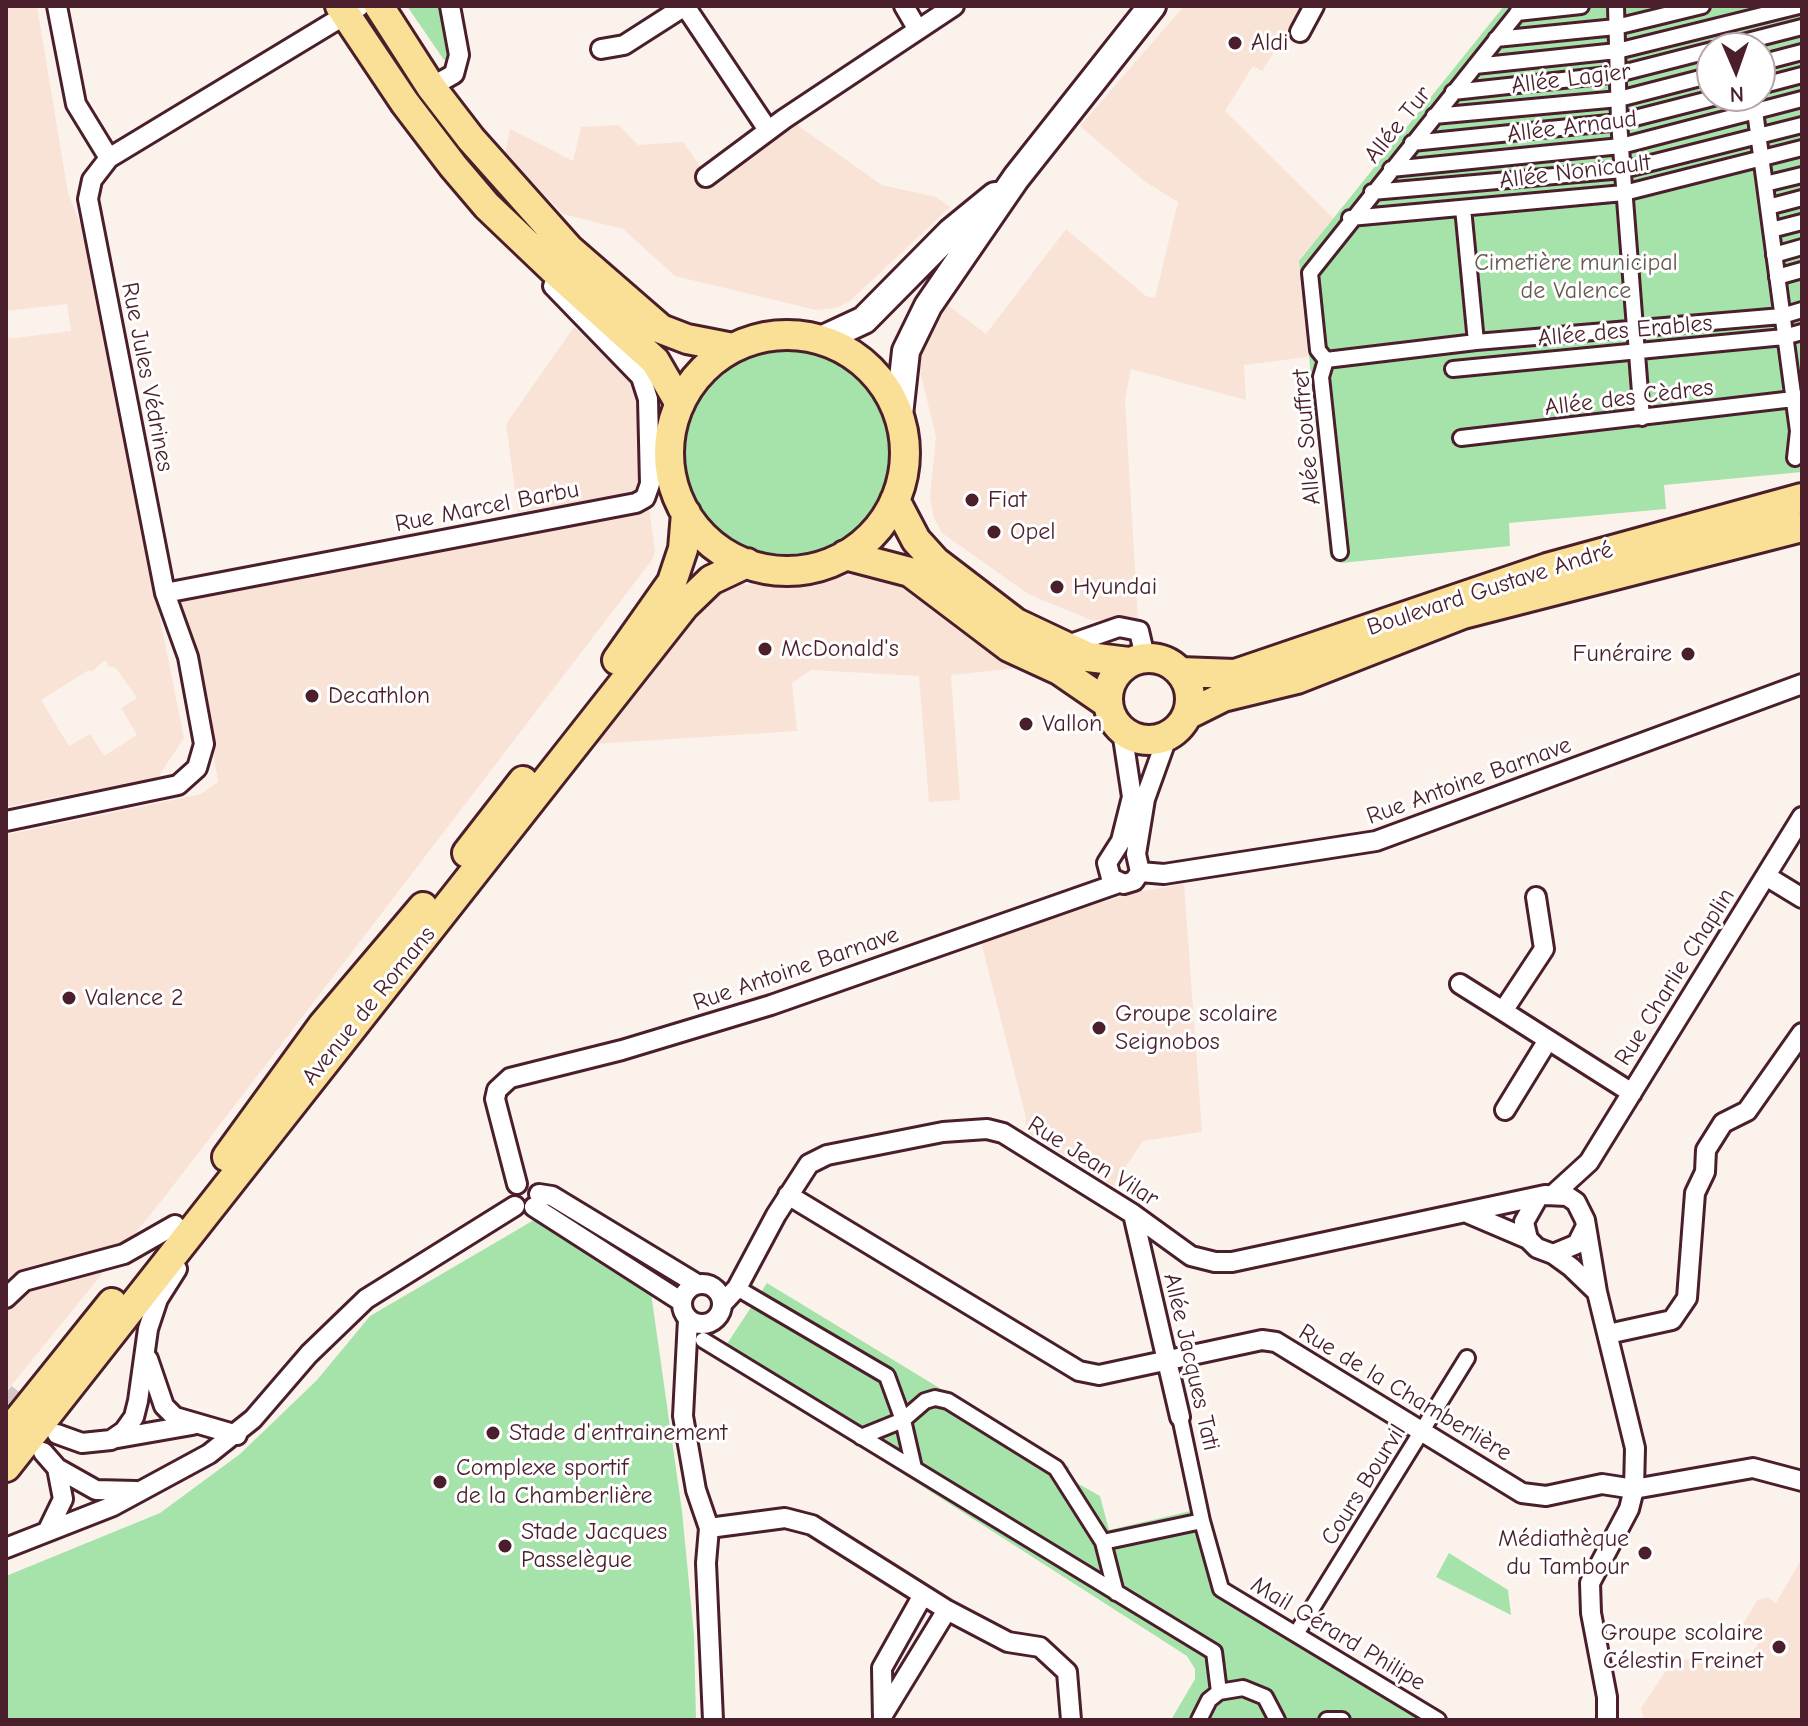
<!DOCTYPE html>
<meta charset="utf-8">
<style>
body{margin:0}
#map{position:relative;width:1808px;height:1726px;overflow:hidden;background:#fcf2ec;font-family:"Comic Neue",sans-serif}
canvas{display:block}
.frame{position:absolute;inset:0;border:8px solid #4a1f2b;pointer-events:none}
.north{position:absolute;left:1696px;top:32px;width:80px;height:80px;box-sizing:border-box;background:#fff;border:2px solid #b7a5aa;border-radius:50%;rotate:178deg;font-size:22px;font-weight:700;line-height:32px;text-align:center;color:#4a1f2b}
.north::after{content:'';display:block;margin:auto;width:28px;height:36px;background:#4a1f2b;clip-path:polygon(50% 0,100% 100%,50% 72%,0 100%)}
</style>
<div id="map">
<canvas width="1808" height="1726"></canvas>
<div class="frame"></div>
<div class="north">N</div>
</div>
<script>
const g = document.querySelector('canvas').getContext('2d');
g.lineJoin = 'round';
function fillPath(path, color) { g.fillStyle = color; g.fill(path, 'evenodd'); }
const poly = rows => new Path2D(rows.map(r => 'M' + r).join(''));
function stroke(path, color, width, dash) { g.strokeStyle = color; g.lineWidth = width; g.lineCap = dash ? 'butt' : 'round'; g.setLineDash(dash || []); g.stroke(path); }
function drawText(font, color, halo, rows, align = 'center') {
  g.font = font + ' "Comic Neue",sans-serif'; g.lineWidth = 6; g.setLineDash([]); g.textBaseline = 'middle'; g.strokeStyle = halo; g.fillStyle = color; for (const [text, x, y, turn = 0] of rows) {
    g.save(); g.translate(x, y); g.rotate((+turn || 0) * Math.PI / 180); g.textAlign = isNaN(turn) ? turn : align; if (halo) g.strokeText(text, 0, 0); g.fillText(text, 0, 0); g.restore();
  }
}
const built = poly([
 [6,6,37,6,68,193,82,228,184,738,158,777,6,807,6,339,71,331,67,304,6,311],
 [105,660,109,667,115,667,137,698,121,708,137,735,104,756,90,734,69,746,41,700,89,670,91,672],
 [1184,6,1304,6,1262,71,1253,66,1225,111,1333,218,1299,261,1308,357,1244,365,1246,400,1131,369,1125,400,1138,621,1091,620,1028,594,942,533,933,515,930,497,936,437,920,371,921,357,925,341,948,305,986,334,1066,229,1146,296,1155,298,1178,202,1144,181,1080,126],
 [793,122,882,185,936,197,950,207,849,302,836,308,816,310,675,276,623,229,563,214,505,153,510,129,573,161,581,127,619,125,638,145,683,142,710,180],
 [574,327,631,375,640,399,642,487,634,495,518,512,506,424],
 [649,507,655,552,652,560,163,1199,6,1392,6,835,201,794,218,782,201,678,176,606,181,597],
 [857,574,898,581,1018,668,951,675,960,800,929,802,919,676,811,670,792,683,797,731,595,744,691,618,717,593,738,584,786,586],
 [1184,884,1202,1132,1143,1141,1113,1186,1025,1131,1026,1118,980,938,1137,892],
 [1802,1558,1802,1720,1644,1720,1641,1708,1673,1660,1731,1658,1744,1665,1763,1636,1743,1624,1757,1601,1767,1597,1776,1603]
]);
const green = poly([
 [407,6,444,6,452,58,444,60],
 [1504,6,1802,6,1802,472,1664,485,1666,509,1509,523,1510,546,1341,563,1330,557,1299,261],
 [1712,48,1760,48,1760,96,1712,96],
 '683 453a106 106 0 1 1 212 0a106 106 0 1 1-212 0Z',
 [534,1220,651,1293,682,1511,694,1635,696,1720,6,1720,6,1576,160,1513,240,1454,317,1380,370,1316],
 [767,1283,1069,1467,1068,1478,1100,1496,1109,1530,1208,1507,1228,1585,1447,1716,1447,1720,1171,1720,1195,1679,1195,1669,1187,1656,719,1356],
 [1449,1553,1508,1590,1511,1615,1436,1577]
]);
const minorTunnel = poly([
 [6,1393,35,1416]
]);
const pedestrian = poly([
 [1616,6,1619,122,1642,418],
 [1517,13,1581,6],
 [1496,39,1616,27,1702,6],
 [1720,48,1802,27],
 [1760,63,1802,52],
 [1475,66,1617,51,1799,6],
 [1760,86,1802,75],
 [1453,92,1618,74,1712,50],
 [1753,96,1798,431,1795,458],
 [1434,116,1619,99,1712,75],
 [1412,143,1619,122,1721,96],
 [1391,169,1621,146,1802,99],
 [1765,184,1802,175],
 [1372,192,1623,170,1802,125],
 [1768,207,1802,198],
 [1463,208,1476,342],
 [1350,218,1624,193,1802,148],
 [1771,230,1802,222],
 [1774,255,1802,247],
 [1777,277,1802,270],
 [1326,360,1476,342,1782,316,1802,310],
 [1453,369,1784,337,1802,332],
 [1461,438,1802,398],
 [1340,552,1321,377,1326,360,1318,350,1310,273,1523,6],
 [737,1288,887,1376,903,1420,914,1468],
 [703,1340,1214,1652,1219,1692],
 [1180,1417,1202,1521],
 [861,1437,903,1420,925,1401,935,1398,948,1401,1056,1468,1103,1542,1116,1593],
 [1103,1542,1202,1521,1221,1589,1438,1720],
 [1296,1634,1467,1358],
 [1199,1720,1209,1700,1219,1692,1243,1688,1265,1697,1277,1720],
 [1327,1720,1342,1720]
]);
const minor = poly([
 [57,6,76,104,109,158],
 [904,6,918,30],
 [1300,32,1314,6],
 [601,49,624,45,685,6,768,130],
 [431,87,454,74,459,55,450,6],
 [706,177,784,119,954,6],
 [165,593,636,503,645,498,650,484,649,441,648,399,641,377,553,286],
 [1062,647,1119,627,1139,631,1145,657],
 [1122,731,1132,797,1121,841,1107,863,1111,878,1124,884,1134,881,1140,872,1136,854,1145,799,1168,735],
 [6,821,178,785,197,768,204,744,188,657,165,593,88,199,92,180,109,158,360,6],
 [1140,872,1164,874,1376,841,1802,684],
 [1766,876,1802,898],
 [1536,897,1544,949,1503,1011,1632,1093],
 [1460,984,1503,1011],
 [1505,1110,1548,1040],
 [517,1184,495,1099,497,1090,510,1078,622,1050,771,1005,1119,883],
 [1555,1193,1589,1162,1802,817],
 [539,1194,552,1196,697,1284],
 [788,1195,1079,1371,1099,1375,1262,1340,1276,1342,1522,1493,1546,1496,1602,1484,1634,1489,1753,1468,1802,1481],
 [534,1207,682,1302],
 [1467,1213,1528,1239,1537,1248,1553,1254,1571,1267,1597,1292],
 [1133,1214,1180,1417],
 [1528,1239,1524,1222,1537,1199],
 [1553,1254,1577,1244,1585,1228],
 '682 1304a20 20 0 1 1 40 0a20 20 0 1 1-40 0Z',
 [6,1298,24,1281,124,1254,175,1225],
 [723,1303,737,1288,776,1215,809,1164,827,1155,943,1132,987,1129,1003,1133,1133,1214,1191,1256,1215,1262,1232,1262,1545,1195,1567,1196,1576,1202,1585,1220,1597,1292,1635,1448,1634,1489,1629,1509,1590,1583,1591,1613,1607,1697,1607,1720],
 [688,1319,683,1416,696,1490,709,1528,706,1563,713,1720],
 [1608,1334,1672,1320,1687,1298,1695,1193,1705,1172,1706,1150,1723,1123,1747,1111,1802,1033],
 [148,1359,164,1406,175,1417,237,1435],
 [57,1434,82,1443,111,1440,124,1431,134,1417,138,1401,148,1329,158,1299,177,1269],
 [112,1439,192,1425],
 [43,1452,57,1468,63,1499,47,1532],
 [57,1468,96,1490,136,1491],
 [709,1528,785,1518,812,1525,947,1610,1008,1642,1040,1647,1067,1672,1071,1720],
 [6,1548,113,1506,209,1454,253,1419,309,1354,366,1299,515,1206],
 [884,1713,947,1610],
 [883,1720,882,1668,923,1595]
]);
const secondary = poly([
 [821,340,864,320,951,232,995,196],
 [899,415,906,351,928,306,1016,178,1152,6]
]);
const primary = poly([
 [340,6,405,103,453,166,487,206,553,269,655,361,680,404],
 [379,6,431,87,471,139,569,249,661,329,687,339,733,348],
 '669 453a118 118 0 1 1 236 0a118 118 0 1 1-236 0Z',
 [895,500,916,540,935,561,1016,623,1088,657,1129,662],
 [845,555,910,572,1009,647,1059,670,1107,703],
 '1108 699a41 41 0 1 1 82 0a41 41 0 1 1-82 0Z',
 [617,660,672,582,683,549,686,513],
 [1180,672,1235,674,1547,568,1802,498],
 [1187,715,1223,697,1297,679,1463,614,1802,527],
 [467,853,523,781],
 [227,1157,323,1025,423,907],
 [6,1435,112,1303],
 [6,1467,684,606,711,580,747,563]
]);
const markers = [
 [1235,43,8,"#4a1f2b"],
 [972,500,8,"#4a1f2b"],
 [994,532,8,"#4a1f2b"],
 [1057,587,8,"#4a1f2b"],
 [765,649,8,"#4a1f2b"],
 [1688,654,8,"#4a1f2b"],
 [312,696,8,"#4a1f2b"],
 [1026,724,8,"#4a1f2b"],
 [69,998,8,"#4a1f2b"],
 [1099,1028,8,"#4a1f2b"],
 [493,1433,8,"#4a1f2b"],
 [440,1482,8,"#4a1f2b"],
 [505,1546,8,"#4a1f2b"],
 [1645,1553,8,"#4a1f2b"],
 [1779,1647,8,"#4a1f2b"]
];
const poiNames = [
 ["Aldi",1251,43],
 ["Fiat",988,500],
 ["Opel",1010,532],
 ["Hyundai",1073,587],
 ["McDonald's",781,649],
 ["Funéraire",1672,654,"right"],
 ["Decathlon",328,696],
 ["Vallon",1042,724],
 ["Valence 2",85,998],
 ["Groupe scolaire",1115,1014],
 ["Seignobos",1115,1042],
 ["Stade d'entrainement",509,1433],
 ["Complexe sportif",456,1468],
 ["de la Chamberlière",456,1496],
 ["Stade Jacques",521,1532],
 ["Passelègue",521,1560],
 ["Médiathèque",1629,1539,"right"],
 ["du Tambour",1629,1567,"right"],
 ["Groupe scolaire",1763,1633,"right"],
 ["Célestin Freinet",1763,1661,"right"]
];
const streetNames = [
 ["Allée Lagier",1571,79,-7],
 ["Allée Tur",1398,125,-51],
 ["Allée Arnaud",1572,127,-7],
 ["Allée Nonicault",1575,172,-7],
 ["Allée des Erables",1625,331,-5],
 ["Rue Jules Védrines",147,377,79],
 ["Allée des Cèdres",1629,398,-7],
 ["Allée Souffret",1307,437,-95],
 ["Rue Marcel Barbu",487,507,-11],
 ["Boulevard Gustave André",1490,589,-18],
 ["Rue Antoine Barnave",1469,781,-20],
 ["Rue Antoine Barnave",796,969,-19],
 ["Rue Charlie Chaplin",1675,977,-58],
 ["Avenue de Romans",369,1006,-51],
 ["Rue Jean Vilar",1093,1162,32],
 ["Allée Jacques Tati",1191,1362,77],
 ["Rue de la Chamberlière",1405,1393,31],
 ["Cours Bourvil",1364,1485,-58],
 ["Mail Gérard Philipe",1338,1634,31]
];
const parkNames = [
 ["Cimetière municipal",1576,263],
 ["de Valence",1576,291]
];
fillPath(built, '#f9e3d6');
fillPath(green, '#a6e3aa');
stroke(minorTunnel, '#d8c8c5', 18, [18, 9]);
stroke(pedestrian, '#4a1f2b', 20);
stroke(minor, '#4a1f2b', 24);
stroke(secondary, '#4a1f2b', 32);
stroke(primary, '#4a1f2b', 34);
stroke(pedestrian, '#fff', 14);
stroke(minor, '#fff', 18);
stroke(secondary, '#fff', 26);
stroke(primary, '#fadf96', 28);
for (const [x, y, r, color] of markers) { const dot = new Path2D(); dot.arc(x, y, r, 0, 2 * Math.PI); g.fillStyle = color; g.fill(dot); stroke(dot, '#fff', 3); }
drawText('24px', '#4a1f2b', '#fff', poiNames, 'left');
drawText('24px', '#4a1f2b', '#fff', streetNames);
drawText('24px', '#665a51', '#fff', parkNames);
</script>
